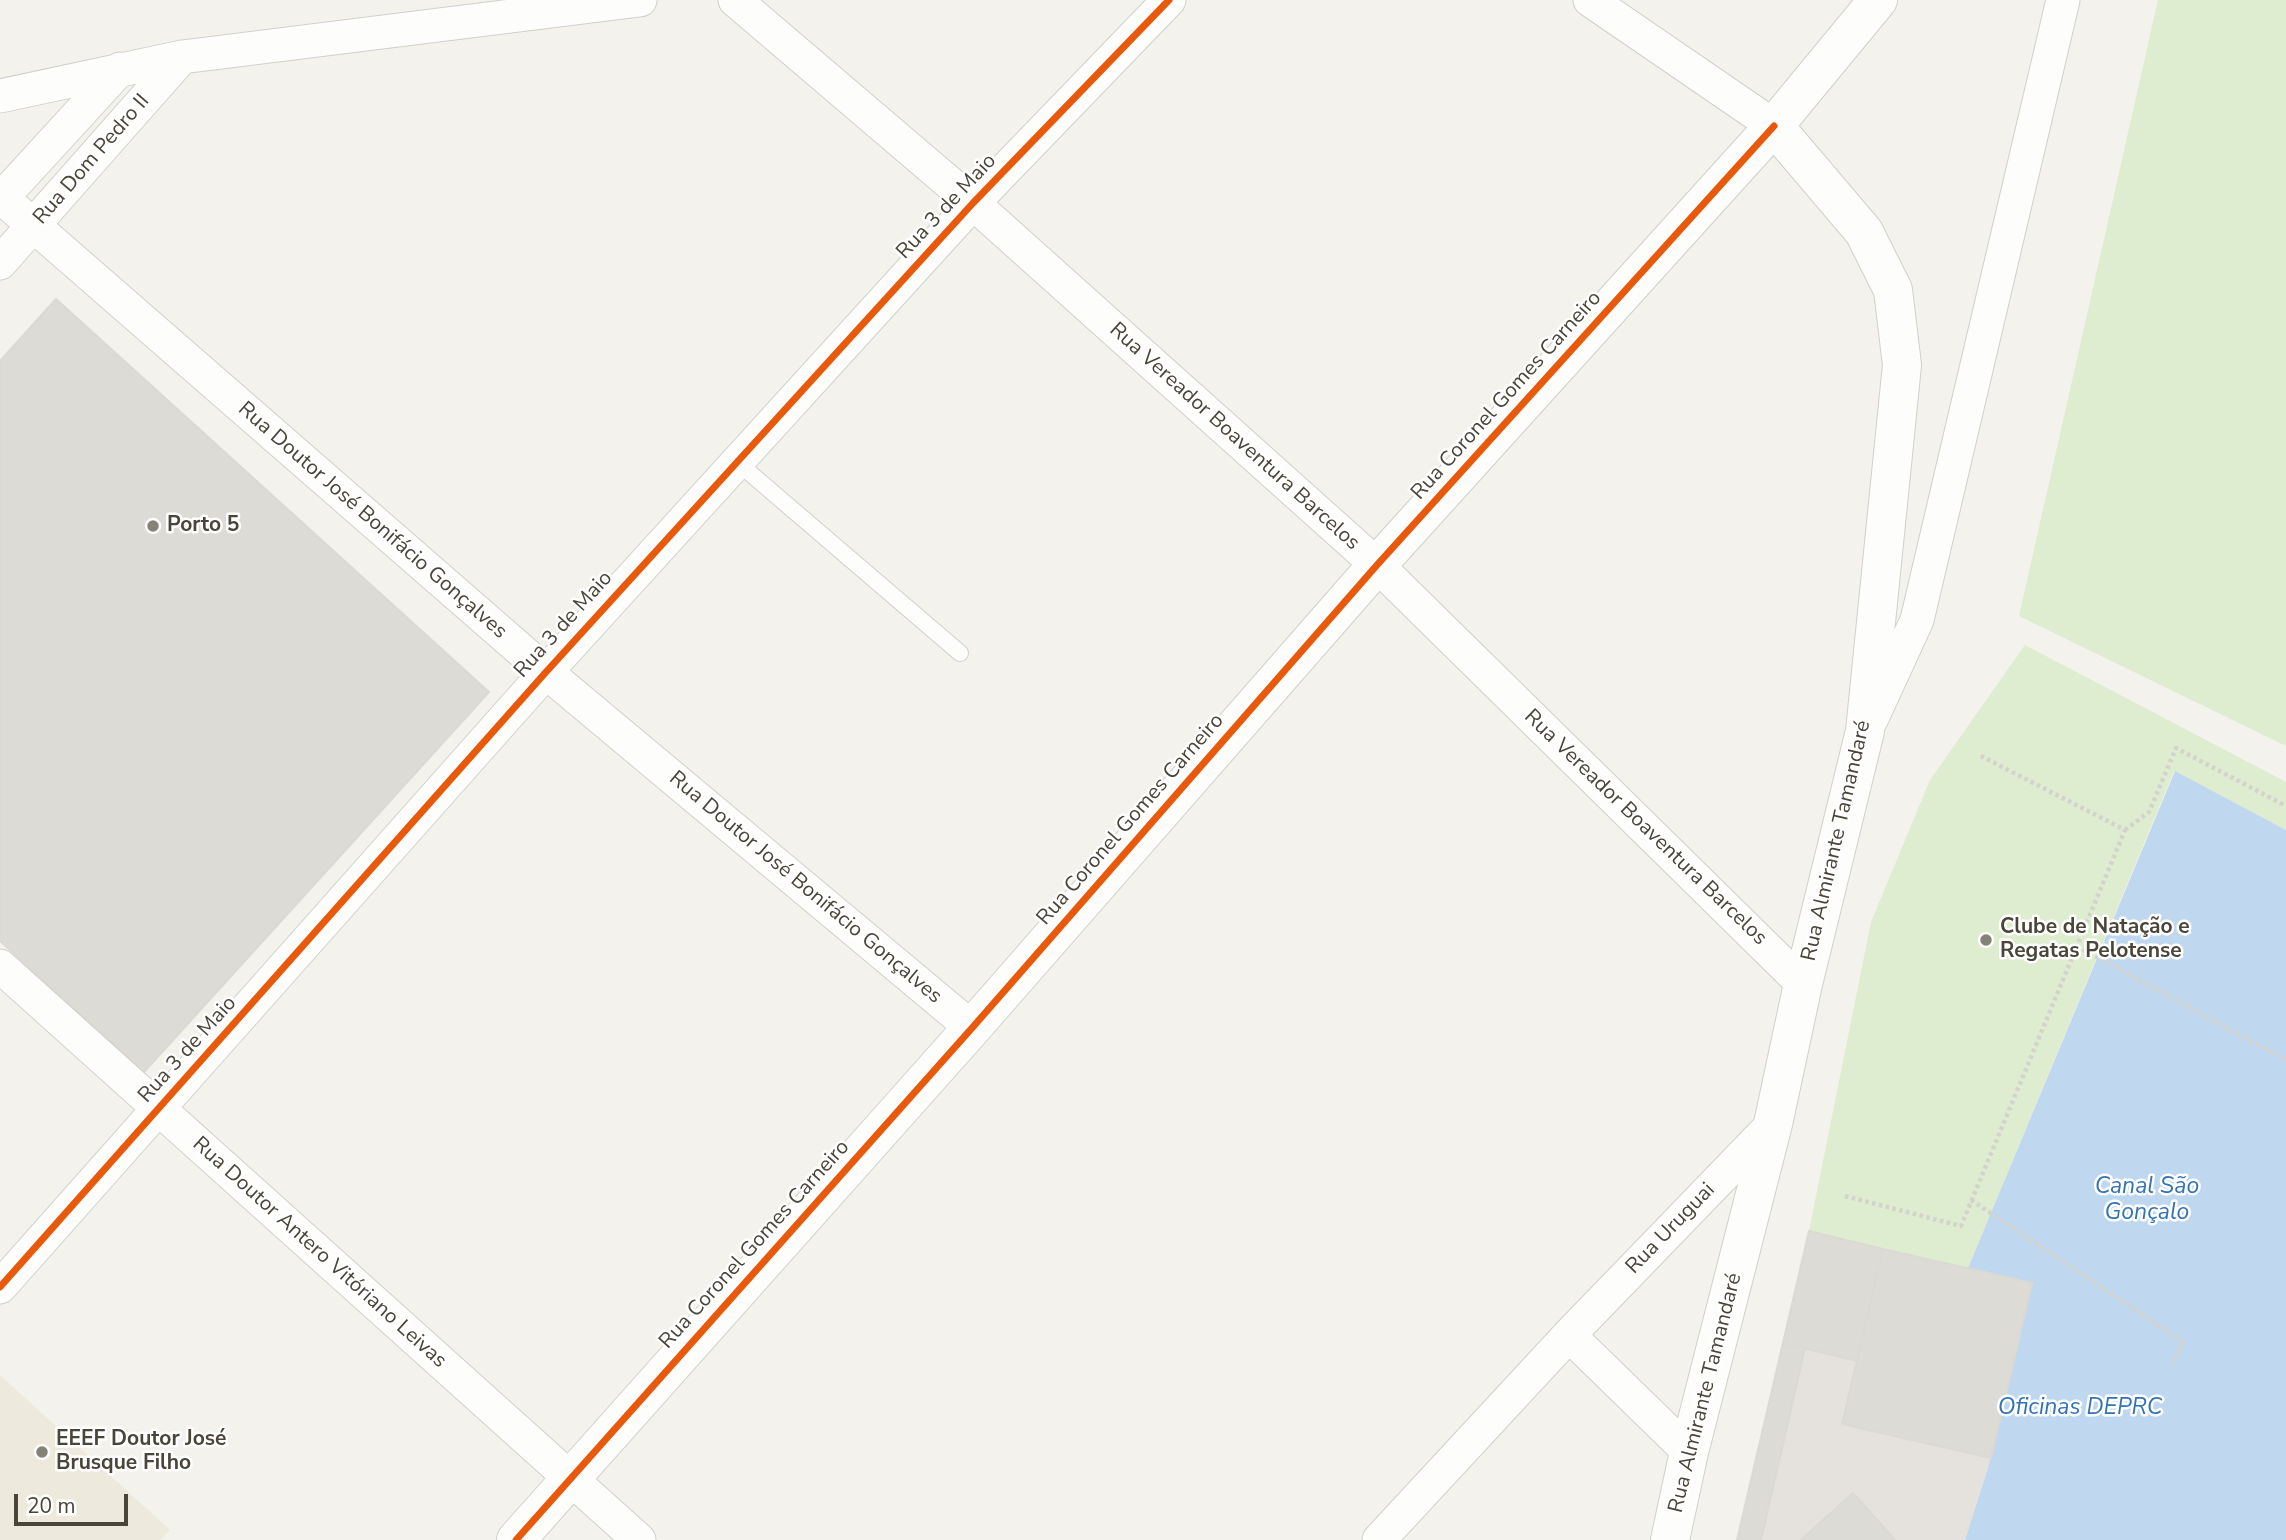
<!DOCTYPE html>
<meta charset="utf-8">
<style>
body{margin:0}
#map{position:relative;width:2286px;height:1540px;overflow:hidden;background:#f3f2ed;font-family:"Nunito Sans",sans-serif}
canvas{display:block}
.scale{position:absolute;left:14px;top:1494px;width:114px;height:32px;box-sizing:border-box;border:4px solid #4a4539;border-top:0;padding-left:9px;font-size:21px;line-height:24px;white-space:nowrap;color:#4a4539;-webkit-text-stroke:5px #fff;paint-order:stroke}
</style>
<div id="map">
<canvas width="2286" height="1540"></canvas>
<div class="scale">20 m</div>
</div>
<script>
const g = document.querySelector('canvas').getContext('2d');
g.lineJoin = 'round';
function fillPath(path, color) { g.fillStyle = color; g.fill(path, 'evenodd'); }
const poly = rows => new Path2D(rows.map(r => 'M' + r).join(''));
function stroke(path, color, width, dash) { g.strokeStyle = color; g.lineWidth = width; g.lineCap = dash ? 'butt' : 'round'; g.setLineDash(dash || []); g.stroke(path); }
function drawText(font, color, halo, rows, align = 'center') {
  g.font = font + ' "Nunito Sans",sans-serif'; g.lineWidth = 5; g.setLineDash([]); g.textBaseline = 'middle'; g.strokeStyle = halo; g.fillStyle = color; for (const [text, x, y, turn = 0] of rows) {
    g.save(); g.translate(x, y); g.rotate((+turn || 0) * Math.PI / 180); g.textAlign = isNaN(turn) ? turn : align; if (halo) g.strokeText(text, 0, 0); g.fillText(text, 0, 0); g.restore();
  }
}
const industrial = poly([
 [1809,1231,2032,1283,1991,1458,1965,1540,1737,1540]
]);
const education = poly([
 [0,1375,170,1530,160,1540,0,1540]
]);
const green = poly([
 [2158,0,2286,0,2286,746,2019,616],
 [2025,645,2286,782,2286,830,2174,771,1968,1268,1809,1231,1871,922,1930,780]
]);
const water = poly([
 [2175,771,2286,830,2286,1540,1965,1540,1991,1458,2032,1283,1968,1268]
]);
const building = poly([
 [56,299,489,692,144,1072,0,941,0,361,56,299],
 [1809,1231,1883,1249,1857,1361,1783,1343,1809,1231],
 [1883,1249,2032,1283,1991,1458,1842,1424,1883,1249],
 [1783,1343,1805,1348,1761,1540,1737,1540,1783,1343],
 [1853,1493,1895,1540,1801,1540,1853,1493]
]);
const path = poly([
 [2125,830,2149,812,2176,748,2286,806],
 [2077,946,2286,1060],
 [1845,1196,1961,1226,2125,830,1979,755],
 [1971,1200,2183,1342,2171,1366]
]);
const service = poly([
 [737,462,960,653]
]);
const minor = poly([
 [735,0,973,203,1377,565,1803,984],
 [1590,0,1774,126],
 [0,96,182,57,640,0],
 [2,198,546,672,972,1028],
 [0,200,120,69],
 [0,263,182,57],
 [1871,720,1917,620,2063,0],
 [0,966,639,1540],
 [0,1287,546,672,973,203,1169,0],
 [1569,1335,1689,1452],
 [1379,1540,1569,1335,1773,1124]
]);
const tertiary = poly([
 [516,1540,972,1028,1377,565,1774,126,1878,0],
 [1670,1540,1689,1452,1773,1124,1803,984,1865,731,1902,365,1893,290,1864,232,1774,126]
]);
const cycleway = poly([
 [0,1287,546,672,973,203,1169,0],
 [516,1540,972,1028,1377,565,1774,126]
]);
const markers = [
 [153,526,7,"#858278"],
 [1986,940,7,"#858278"],
 [42,1452,7,"#858278"]
];
const streetNames = [
 ["Rua Dom Pedro II",92,160,-49],
 ["Rua 3 de Maio",947,207,-47],
 ["Rua Coronel Gomes Carneiro",1507,396,-48],
 ["Rua Vereador Boaventura Barcelos",1234,437,42],
 ["Rua Doutor José Bonifácio Gonçalves",372,521,41],
 ["Rua 3 de Maio",564,625,-48],
 ["Rua Coronel Gomes Carneiro",1131,820,-49],
 ["Rua Vereador Boaventura Barcelos",1645,828,44],
 ["Rua Almirante Tamandaré",1837,841,-77],
 ["Rua Doutor José Bonifácio Gonçalves",805,888,40],
 ["Rua 3 de Maio",188,1050,-48],
 ["Rua Uruguai",1671,1229,-46],
 ["Rua Coronel Gomes Carneiro",755,1245,-48],
 ["Rua Doutor Antero Vitóriano Leivas",319,1253,42],
 ["Rua Almirante Tamandaré",1706,1393,-76]
];
const poiNames = [
 ["Porto 5",167,526],
 ["Clube de Natação e",2000,928],
 ["Regatas Pelotense",2000,952],
 ["EEEF Doutor José",56,1440],
 ["Brusque Filho",56,1464]
];
const waterNames = [
 ["Canal São",2147,1187],
 ["Gonçalo",2147,1213],
 ["Oficinas DEPRC",2080,1408]
];
fillPath(industrial, '#e5e2dd');
fillPath(education, '#edeadd');
fillPath(green, '#deeccf');
fillPath(water, '#c0d8ef');
fillPath(building, '#dddbd6');
stroke(building, '#dbd9d3', 2);
stroke(service, '#d1d0cb', 18);
stroke(minor, '#d1d0cb', 35);
stroke(tertiary, '#d1d0cb', 40);
stroke(path, '#d3d2cc', 4.5, [3.5, 3.5]);
stroke(service, '#fdfdfc', 16);
stroke(minor, '#fdfdfc', 33);
stroke(tertiary, '#fdfdfc', 38);
stroke(cycleway, '#e8590c', 7);
for (const [x, y, r, color] of markers) { const dot = new Path2D(); dot.arc(x, y, r, 0, 2 * Math.PI); g.fillStyle = color; g.fill(dot); stroke(dot, '#fff', 2.5); }
drawText('21px', '#4a4539', '#fff', streetNames);
drawText('bold 21px', '#4a4539', '#fff', poiNames, 'left');
drawText('italic 23px', '#3372b5', '#fff', waterNames);
</script>
